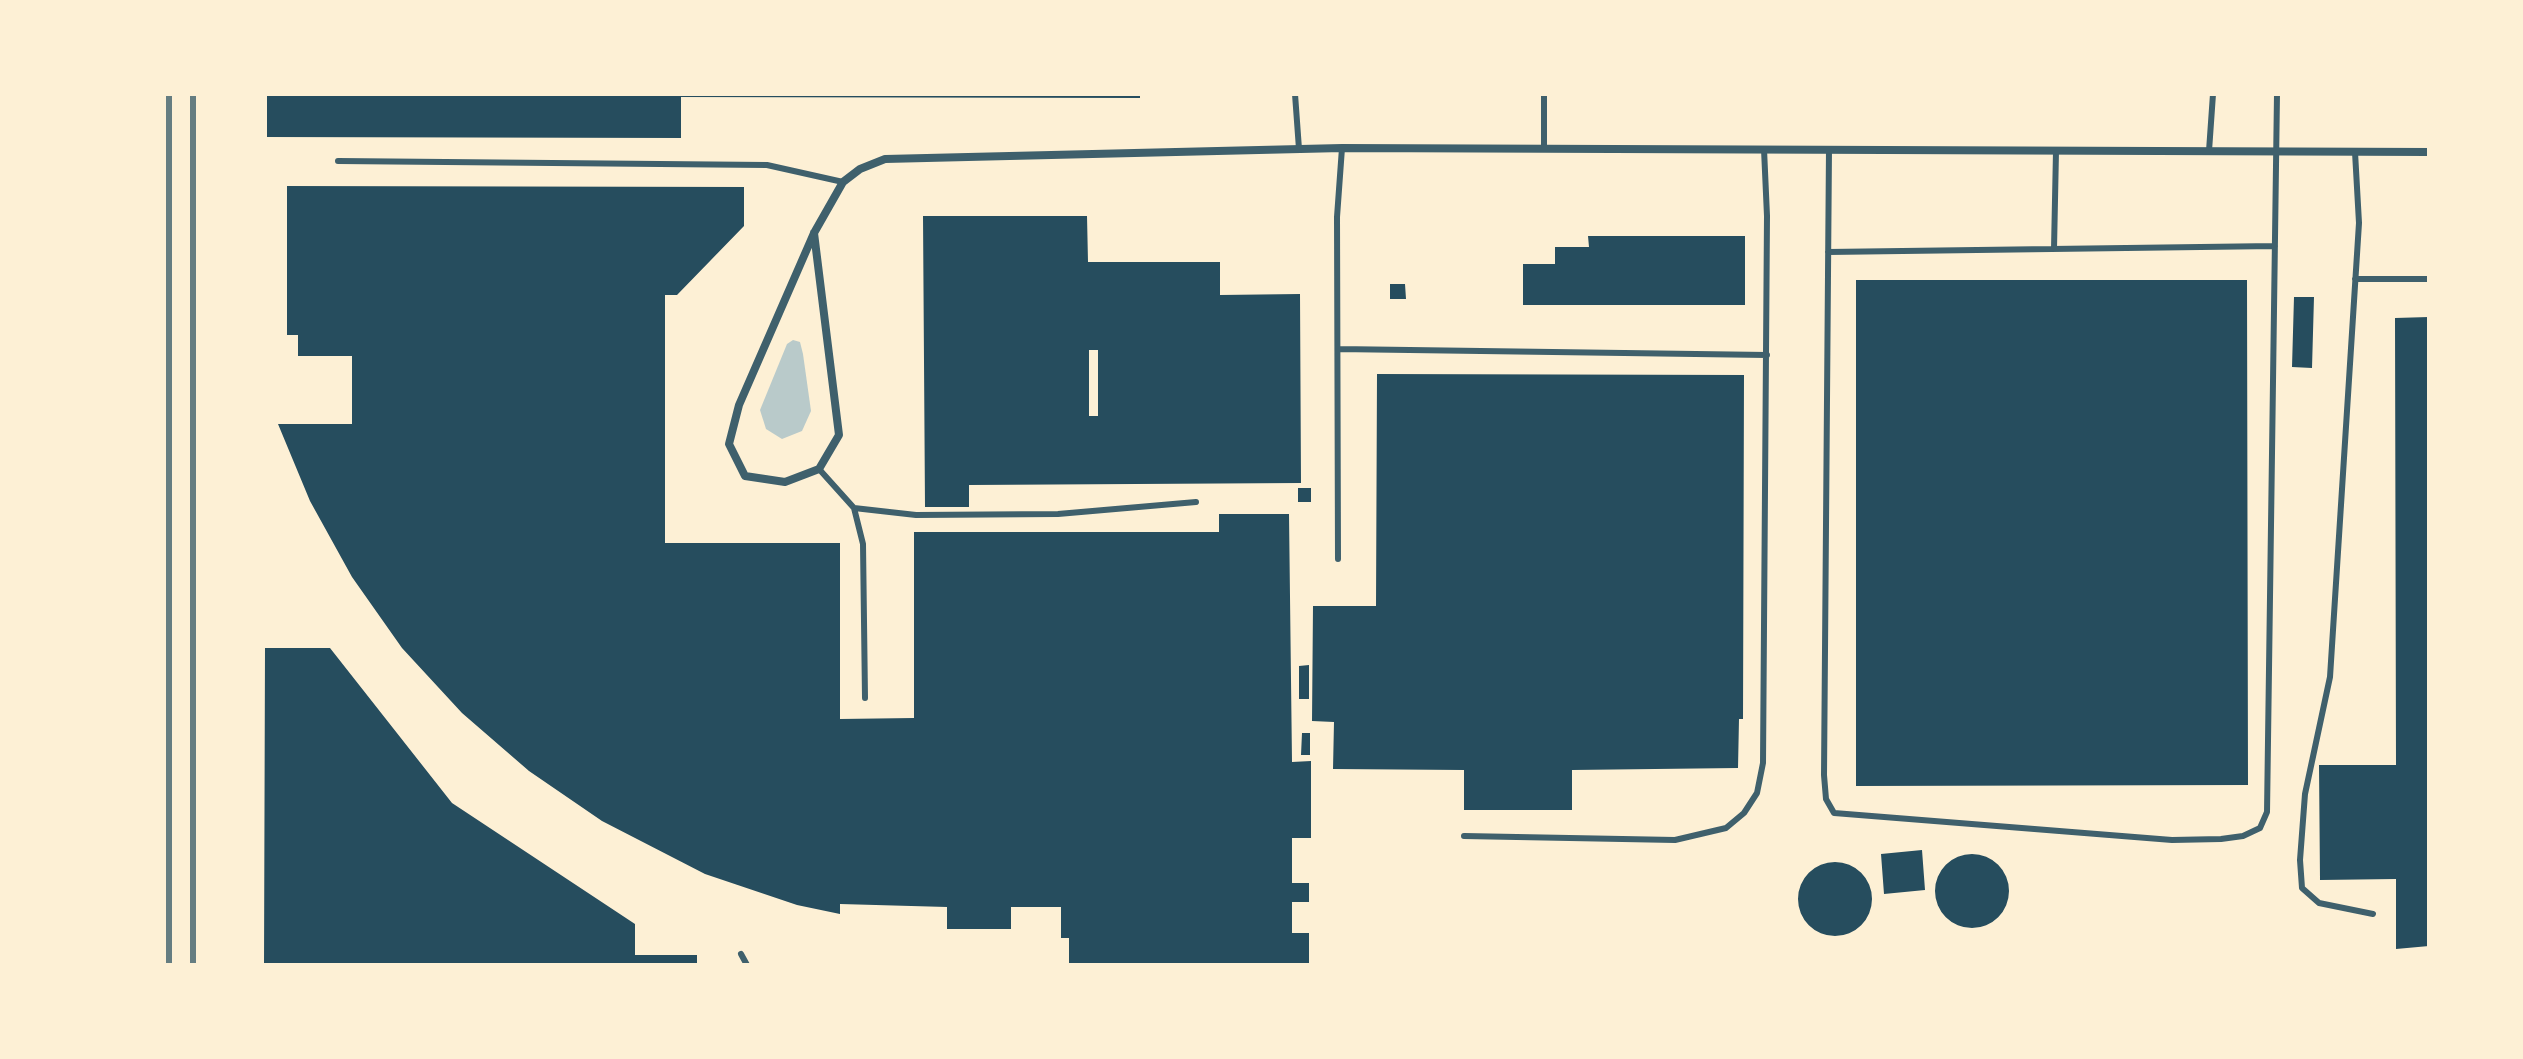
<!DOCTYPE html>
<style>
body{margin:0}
#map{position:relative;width:2523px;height:1059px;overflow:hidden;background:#fdf0d5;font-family:Karla,sans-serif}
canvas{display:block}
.frame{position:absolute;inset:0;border:96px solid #fdf0d5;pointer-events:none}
</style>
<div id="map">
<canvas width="2523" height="1059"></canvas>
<div class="frame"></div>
</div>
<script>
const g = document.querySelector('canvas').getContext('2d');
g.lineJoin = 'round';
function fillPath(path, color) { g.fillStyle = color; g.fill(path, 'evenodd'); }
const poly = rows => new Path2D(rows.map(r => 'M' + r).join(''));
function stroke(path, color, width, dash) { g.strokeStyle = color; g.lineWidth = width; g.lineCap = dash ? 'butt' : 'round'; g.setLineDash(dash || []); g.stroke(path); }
const green = poly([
 [793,340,800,342,803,354,811,411,802,431,782,439,766,429,760,410,787,344]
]);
const building = poly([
 [267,94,1140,94,1140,98,681,97,681,138,267,137],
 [287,186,744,187,744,226,677,295,665,295,665,543,840,543,840,719,914,718,914,532,1219,532,1219,514,1289,514,1292,762,1311,761,1311,838,1292,838,1292,883,1309,883,1309,902,1292,902,1292,933,1309,933,1309,963,1069,963,1069,938,1061,938,1061,907,1011,907,1011,929,947,929,947,907,840,904,840,914,797,905,705,874,602,821,529,771,462,713,402,648,352,577,310,501,278,424,352,424,352,356,298,356,298,335,287,335],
 [923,216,1087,216,1088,262,1220,262,1220,295,1300,294,1301,483,969,485,969,507,925,507],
 [1089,350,1098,350,1098,416,1089,416],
 [1588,236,1745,236,1745,305,1523,305,1523,264,1555,264,1555,247,1589,247],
 [1856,280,2247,280,2248,785,1856,786],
 [1390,284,1405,284,1406,299,1390,299],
 [2294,297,2314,297,2312,368,2292,367],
 [2429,317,2429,946,2396,949,2396,879,2320,880,2319,765,2396,765,2395,318],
 [1377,374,1744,375,1743,719,1739,719,1738,768,1572,770,1572,810,1464,810,1464,770,1333,769,1334,722,1312,721,1313,606,1376,606],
 [1298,488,1311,488,1311,502,1298,502],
 [265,648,330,648,452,803,635,924,635,955,697,955,697,965,264,965],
 [1309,665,1309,699,1299,699,1299,666],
 [1302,733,1310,733,1310,755,1301,755],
 [1922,850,1925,890,1884,894,1881,854],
 '1935 891a37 37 0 1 1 74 0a37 37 0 1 1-74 0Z',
 '1798 899a37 37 0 1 1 74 0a37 37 0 1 1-74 0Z'
]);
const service = poly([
 [1295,94,1299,149],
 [1544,94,1544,149],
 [1829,149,1824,775,1826,799,1834,813,2172,840,2221,839,2243,836,2260,828,2267,812,2277,94],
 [2209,151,2213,94],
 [2355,152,2359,223,2330,677,2305,794,2300,860,2302,888,2319,903,2373,914],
 [338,161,767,165,843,182],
 [2054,249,2056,151],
 [1828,252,2275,246],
 [2355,279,2429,279],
 [1338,349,1767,355],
 [819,469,854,508,863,544,865,698],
 [854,508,916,515,1058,514,1196,502],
 [1338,559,1337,217,1342,148],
 [1464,836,1675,840,1726,828,1744,813,1757,793,1763,763,1767,216,1764,149],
 [741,954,747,965]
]);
const minor = poly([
 [814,233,839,435,819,469,785,482,745,476,729,444,739,405,814,233,843,182,860,169,885,159,1342,148,2429,152]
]);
const rail = poly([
 [193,94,193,965],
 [169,965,169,94]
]);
fillPath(green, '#b9caca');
fillPath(building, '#264d5e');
stroke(service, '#3f606c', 6);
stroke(minor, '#3f606c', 8);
stroke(rail, '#657d81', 6);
</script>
